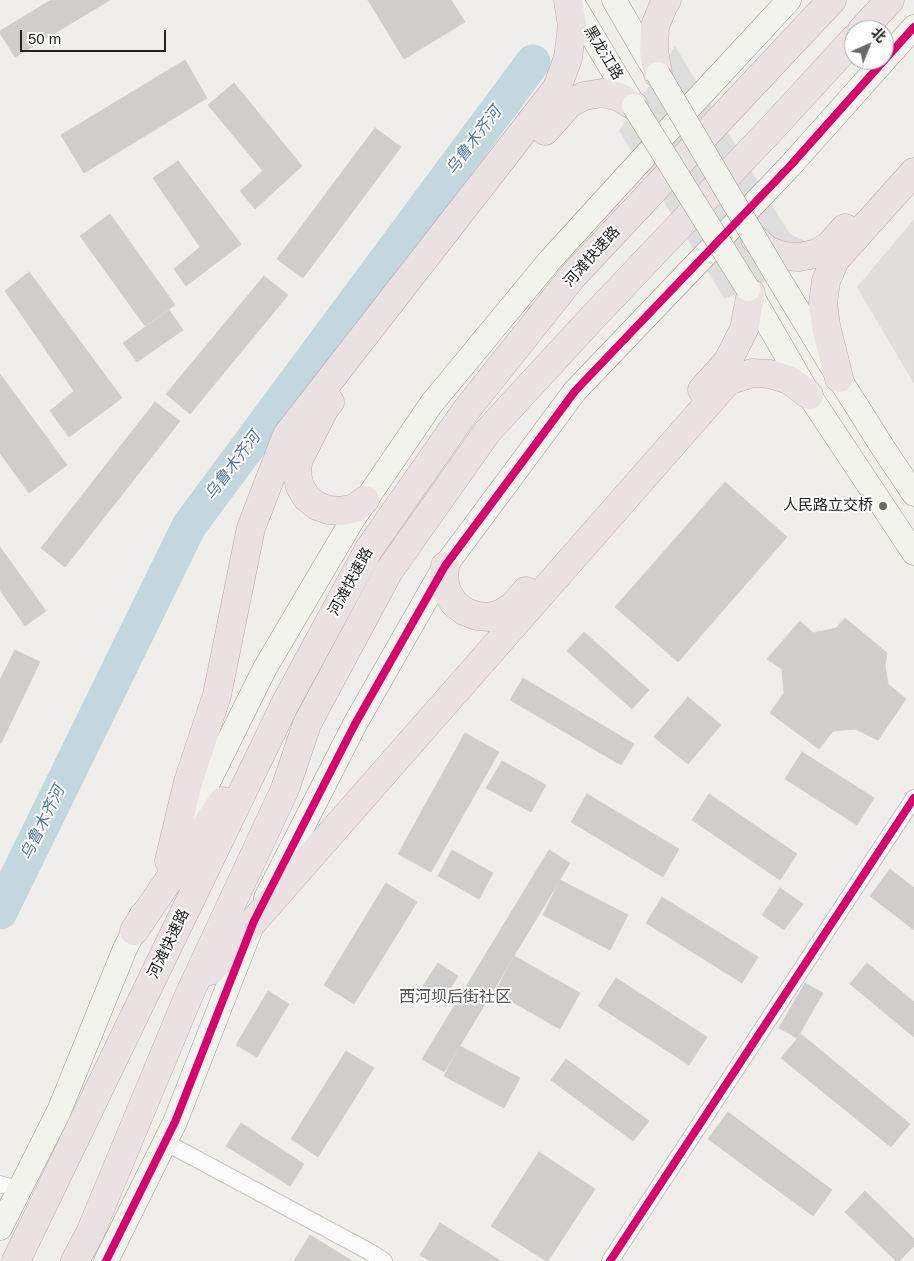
<!DOCTYPE html>
<meta charset="utf-8">
<style>
body{margin:0}
#map{position:relative;width:914px;height:1261px;overflow:hidden;background:#f0eeeb;font-family:Helvetica,"Noto Sans SC",sans-serif}
canvas{display:block}
.north{position:absolute;left:844px;top:20px;width:50px;height:50px;box-sizing:border-box;background:#fff;border:1px solid #a7a7a7;border-radius:50%;rotate:44deg;font-size:14px;font-weight:700;line-height:20px;text-align:center;color:#222}
.north::after{content:'';display:block;margin:auto;width:18px;height:22px;background:#6a6968;clip-path:polygon(50% 0,100% 100%,50% 72%,0 100%)}
.scale{position:absolute;left:20px;top:30px;width:146px;height:22px;box-sizing:border-box;border:2px solid #222;border-top:0;padding-left:6px;font-size:15px;line-height:18px;white-space:nowrap;color:#222;-webkit-text-stroke:4px #fff;paint-order:stroke}
</style>
<div id="map">
<canvas width="914" height="1261"></canvas>
<div class="north">北</div>
<div class="scale">50 m</div>
</div>
<script>
const g = document.querySelector('canvas').getContext('2d');
g.lineJoin = 'round';
function fillPath(path, color) { g.fillStyle = color; g.fill(path, 'evenodd'); }
const poly = rows => new Path2D(rows.map(r => 'M' + r).join(''));
function stroke(path, color, width, dash) { g.strokeStyle = color; g.lineWidth = width; g.lineCap = dash ? 'butt' : 'round'; g.setLineDash(dash || []); g.stroke(path); }
function drawText(font, color, halo, rows, align = 'center') {
  g.font = font + ' Helvetica,"Noto Sans SC",sans-serif'; g.lineWidth = 4; g.setLineDash([]); g.textBaseline = 'middle'; g.strokeStyle = halo; g.fillStyle = color; for (const [text, x, y, turn = 0] of rows) {
    g.save(); g.translate(x, y); g.rotate((+turn || 0) * Math.PI / 180); g.textAlign = isNaN(turn) ? turn : align; if (halo) g.strokeText(text, 0, 0); g.fillText(text, 0, 0); g.restore();
  }
}
const residential = poly([
 [914,219,914,384,857,287]
]);
const pier = poly([
 [675,46,790,234,805,241,824,236,803,267,777,276,725,299,619,131,634,106,658,74]
]);
const river = poly([
 [0,912,189,526,533,62]
]);
const building = poly([
 [51,0,110,0,15,57,0,33,0,31,51,0],
 [368,0,451,0,465,22,404,59,368,0],
 [185,60,207,98,84,173,61,135,185,60],
 [234,83,302,166,255,209,240,191,263,171,208,105,234,83],
 [375,128,401,147,303,278,277,259,375,128],
 [178,161,241,244,186,286,174,269,200,247,153,178,178,161],
 [110,214,175,305,145,326,80,236,110,214],
 [29,272,122,398,69,437,50,411,74,391,5,291,29,272],
 [264,276,288,295,190,414,166,394,264,276],
 [169,310,183,330,137,362,123,343,169,310],
 [0,374,67,465,29,493,0,453,0,374],
 [155,402,180,421,65,567,41,548,155,402],
 [725,482,787,537,678,662,615,607,725,482],
 [0,547,46,611,25,626,0,590,0,547],
 [845,618,887,653,885,666,888,684,906,699,878,740,855,729,833,731,819,749,770,713,784,693,782,669,767,659,800,621,813,633,836,628,845,618],
 [584,632,649,690,632,709,567,651,584,632],
 [15,650,40,662,1,743,0,743,0,680,15,650],
 [523,678,634,744,621,765,510,700,523,678],
 [688,697,721,725,688,764,654,737,688,697],
 [465,733,499,752,431,872,398,854,465,733],
 [802,752,874,798,857,825,785,779,802,752],
 [502,761,546,785,531,812,486,788,502,761],
 [587,794,679,849,663,877,571,822,587,794],
 [709,794,797,854,780,880,692,820,709,794],
 [452,850,493,873,479,899,438,876,452,850],
 [549,850,570,863,444,1072,422,1059,549,850],
 [890,869,914,888,914,930,870,896,890,869],
 [560,880,628,915,610,950,543,915,560,880],
 [386,883,417,902,354,1004,324,985,386,883],
 [780,888,803,904,784,930,762,915,780,888],
 [662,897,758,957,742,983,646,923,662,897],
 [514,956,580,993,560,1029,495,992,514,956],
 [438,963,458,976,444,999,423,986,438,963],
 [867,963,914,1002,914,1037,850,984,867,963],
 [616,978,707,1037,689,1065,598,1006,616,978],
 [805,983,823,993,797,1038,779,1028,805,983],
 [268,991,289,1004,257,1057,236,1045,268,991],
 [801,1034,910,1124,891,1147,781,1058,801,1034],
 [460,1046,520,1078,504,1108,444,1076,460,1046],
 [346,1051,374,1068,318,1157,291,1139,346,1051],
 [566,1059,649,1121,633,1141,551,1080,566,1059],
 [728,1112,832,1190,813,1216,708,1139,728,1112],
 [241,1123,304,1164,290,1186,226,1146,241,1123],
 [539,1152,595,1189,548,1261,546,1261,491,1226,539,1152],
 [865,1191,914,1239,914,1246,899,1261,896,1261,845,1212,865,1191],
 [440,1223,501,1261,430,1261,420,1255,440,1223],
 [310,1235,352,1261,294,1261,310,1235]
]);
const street = poly([
 [165,1142,370,1252,384,1261],
 [0,1184,19,1190],
 [610,1261,914,798]
]);
const secondary = poly([
 [571,0,634,106],
 [614,0,647,57,657,73],
 [777,276,839,378,885,451,914,494],
 [748,289,809,395,914,553],
 [182,835,265,668,353,519,432,403,551,259,687,110,789,0],
 [266,898,355,724,445,566,575,391,790,166,914,27],
 [0,1228,59,1111,124,951,142,914],
 [106,1261,175,1122,251,928]
]);
const highway = poly([
 [862,30,890,0],
 [658,74,654,51,655,26,664,4,667,0],
 [545,131,569,104,584,96,602,93,619,97,634,106],
 [755,239,767,250,782,256,799,257,815,254,829,246,845,228],
 [839,378,826,326,823,303,826,281,835,260,914,172],
 [702,390,728,361,744,329,751,293],
 [330,402,325,408,298,461,297,474,300,487,307,498,317,506,329,510,342,511,355,508,365,500],
 [445,566,444,579,447,592,454,603,464,611,477,616,490,617,502,613,513,606,526,591],
 [169,861,188,782,217,695,251,528,287,435,557,88,568,58,572,26,568,0],
 [134,931,223,801],
 [210,971,728,381,752,373,770,374,789,380,809,395],
 [16,1261,286,702,369,549,467,409,573,276,832,0],
 [75,1261,90,1233,189,995,285,789,307,724,389,571,488,431,594,316,776,124,854,39]
]);
const secondaryBridge = poly([
 [658,74,777,276],
 [634,106,748,289]
]);
const cycleway = poly([
 [106,1261,175,1122,254,921,355,724,445,566,575,391,790,166,914,27],
 [610,1261,914,798]
]);
const markers = [
 [883,506,5,"#6a6968"]
];
const streetNames = [
 ["黑龙江路",603,53,59],
 ["河滩快速路",592,257,-48],
 ["河滩快速路",351,582,-61],
 ["河滩快速路",169,944,-64]
];
const poiNames = [
 ["人民路立交桥",873,506]
];
const waterNames = [
 ["乌鲁木齐河",474,141,-53],
 ["乌鲁木齐河",233,466,-53],
 ["乌鲁木齐河",43,823,-64]
];
const neighbourhoodNames = [
 ["西河坝后街社区",455,998]
];
fillPath(residential, '#dfdedc');
fillPath(pier, '#dedddd');
stroke(river, '#c2d7de', 35);
fillPath(building, '#d0cecc');
stroke(building, '#d2d0cd', 1);
stroke(street, '#c6c5c3', 18);
stroke(secondary, '#969884', 25);
stroke(highway, '#c1a5ac', 29);
stroke(street, '#fdfcfc', 16);
stroke(secondary, '#f3f3ee', 24);
stroke(highway, '#eae2e2', 28);
stroke(secondaryBridge, '#969884', 25, []);
stroke(secondaryBridge, '#f3f3ee', 24);
stroke(cycleway, '#d6006c', 8);
for (const [x, y, r, color] of markers) { const dot = new Path2D(); dot.arc(x, y, r, 0, 2 * Math.PI); g.fillStyle = color; g.fill(dot); stroke(dot, '#fff', 2); }
drawText('15px', '#222', '#fff', streetNames);
drawText('15px', '#222', '#fff', poiNames, 'right');
drawText('italic 16px', '#5477a0', '#fff', waterNames);
drawText('16px', '#555', '#fff', neighbourhoodNames);
</script>
